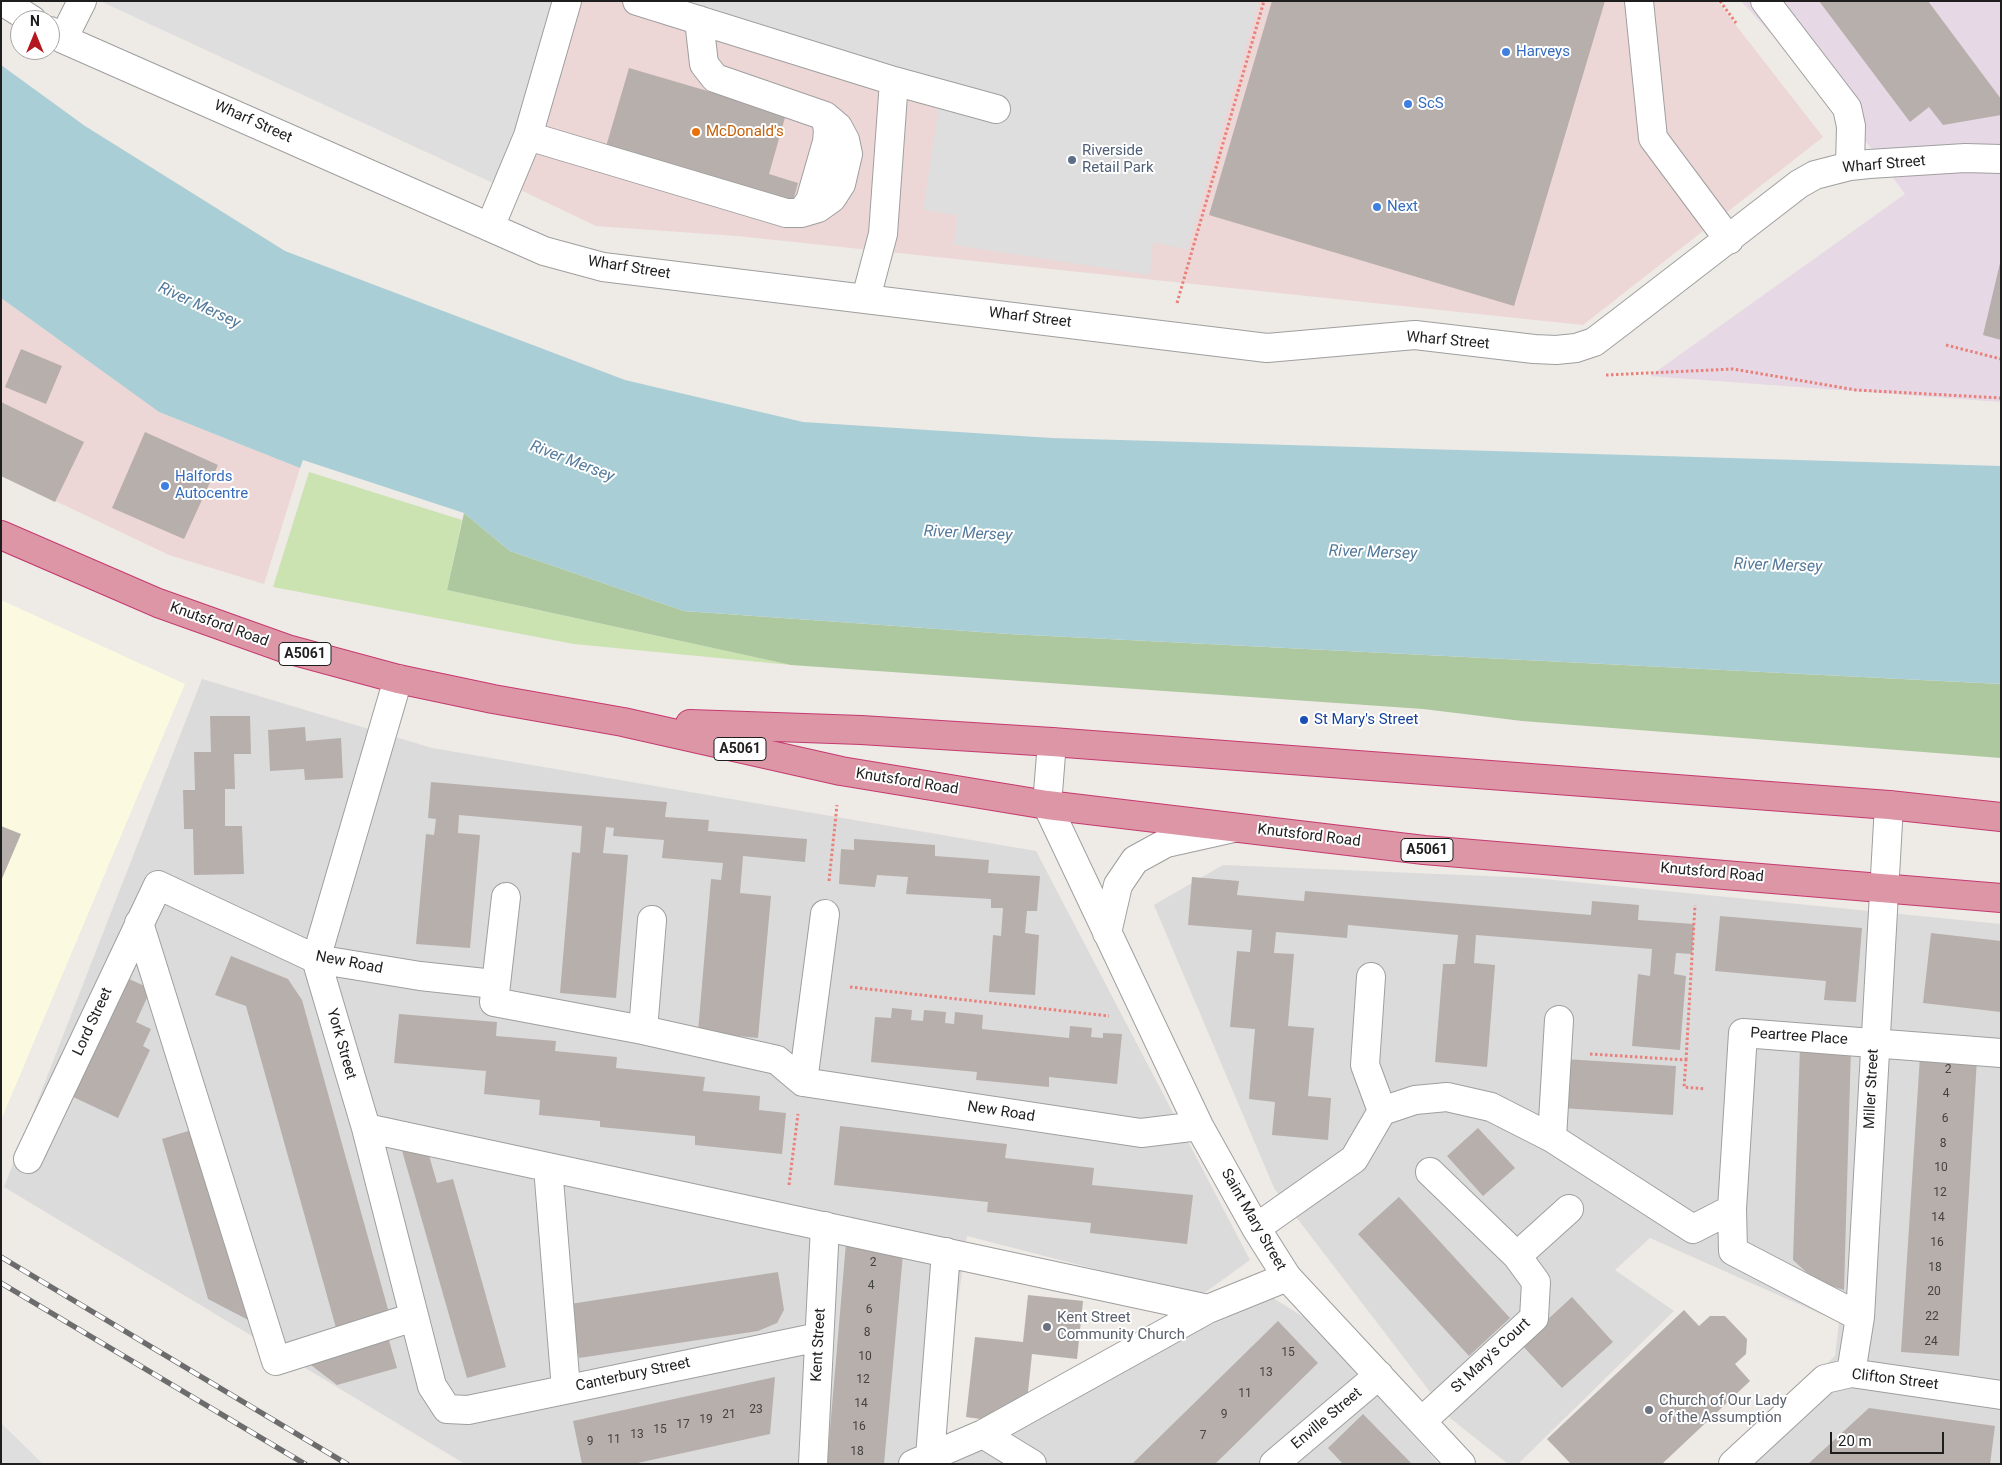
<!DOCTYPE html>
<style>
body{margin:0}
#map{position:relative;width:2002px;height:1465px;overflow:hidden;background:#eeeae5;font-family:Roboto,sans-serif}
canvas{display:block}
.frame{position:absolute;inset:0;border:2px solid #1e1e1e;pointer-events:none}
.north{position:absolute;left:10px;top:10px;width:50px;height:50px;box-sizing:border-box;background:#fff;border:1px solid #a5a5a5;border-radius:50%;rotate:0deg;font-size:14px;font-weight:700;line-height:20px;text-align:center;color:#1e1e1e}
.north::after{content:'';display:block;margin:auto;width:18px;height:22px;background:#b4171f;clip-path:polygon(50% 0,100% 100%,50% 72%,0 100%)}
.scale{position:absolute;left:1830px;top:1432px;width:114px;height:22px;box-sizing:border-box;border:2px solid #1e1e1e;border-top:0;padding-left:6px;font-size:15px;line-height:18px;white-space:nowrap;color:#1e1e1e;-webkit-text-stroke:4px #fff;paint-order:stroke}
</style>
<div id="map">
<canvas width="2002" height="1465"></canvas>
<div class="frame"></div>
<div class="north">N</div>
<div class="scale">20 m</div>
</div>
<script>
const g = document.querySelector('canvas').getContext('2d');
g.lineJoin = 'round';
function fillPath(path, color) { g.fillStyle = color; g.fill(path, 'evenodd'); }
const poly = rows => new Path2D(rows.map(r => 'M' + r).join(''));
function stroke(path, color, width, dash) { g.strokeStyle = color; g.lineWidth = width; g.lineCap = dash ? 'butt' : 'round'; g.setLineDash(dash || []); g.stroke(path); }
function drawText(font, color, halo, rows, align = 'center') {
  g.font = font + ' Roboto,sans-serif'; g.lineWidth = 4; g.setLineDash([]); g.textBaseline = 'middle'; g.strokeStyle = halo; g.fillStyle = color; for (const [text, x, y, turn = 0] of rows) {
    g.save(); g.translate(x, y); g.rotate((+turn || 0) * Math.PI / 180); g.textAlign = isNaN(turn) ? turn : align; if (halo) g.strokeText(text, 0, 0); g.fillText(text, 0, 0); g.restore();
  }
}
const residential = poly([
 [202,679,432,748,1036,851,1250,1260,1200,1296,967,1236,939,1441,1273,1298,1315,1324,1439,1464,465,1464,4,1187],
 [1223,865,1534,878,2001,924,2001,1464,1718,1464,1835,1356,1839,1322,1650,1238,1615,1270,1674,1311,1518,1464,1508,1464,1450,1418,1274,1188,1154,905]
]);
const commercial = poly([
 [125,1,1717,1,1823,137,1583,325,737,236,596,226],
 [1,298,159,412,300,468,264,584,169,555,1,475]
]);
const industrial = poly([
 [1741,1,2001,1,2001,402,1650,376,1905,194,1847,116]
]);
const education = poly([
 [1,600,185,684,1,1120]
]);
const grass = poly([
 [309,472,462,520,447,590,791,665,574,644,273,587]
]);
const forest = poly([
 [464,513,510,551,684,611,1009,634,2001,684,2001,758,1522,721,1423,709,791,665,447,590]
]);
const parking = poly([
 [100,1,578,1,506,189],
 [662,1,1259,1,1187,250,1153,242,1150,275,954,245,957,215,923,210,938,111,917,84],
 [1,1423,43,1464,1,1464]
]);
const water = poly([
 [1,65,85,126,285,251,625,380,803,422,1052,438,2001,466,2001,684,1009,634,684,611,510,551,464,513,303,460,300,468,159,412,1,298]
]);
const building = poly([
 [1272,1,1605,1,1514,306,1209,215],
 [1819,1,1928,1,2001,99,2001,115,1943,125,1929,107,1910,122],
 [629,68,786,114,769,174,798,183,792,205,605,150],
 [2000,263,2001,263,2001,340,1983,335],
 [21,349,62,366,46,404,5,387],
 [1,402,84,442,55,502,1,476],
 [145,432,218,465,184,539,112,508],
 [210,716,250,716,251,754,234,754,235,789,225,789,225,826,242,826,244,874,194,875,193,829,184,829,183,790,195,790,194,752,211,752],
 [305,727,306,741,341,738,343,778,305,780,304,769,270,771,268,730],
 [431,782,667,802,665,817,709,820,708,831,807,839,805,862,743,856,740,893,771,896,758,1038,698,1032,711,879,721,880,723,863,662,858,664,840,613,836,614,828,606,827,603,853,628,855,616,998,560,993,572,852,580,853,582,826,459,815,458,833,480,835,470,948,416,944,426,834,434,835,436,819,428,818],
 [1,826,21,834,1,881],
 [854,839,935,845,935,856,989,860,988,873,1040,876,1037,911,1027,911,1025,933,1039,935,1035,995,989,992,993,935,1001,936,1003,908,991,908,991,899,906,894,908,877,877,875,875,887,839,884,841,849,854,850],
 [1192,877,1239,881,1237,895,1304,901,1305,891,1591,915,1592,901,1639,905,1638,920,1694,924,1692,954,1676,953,1674,974,1686,976,1680,1050,1632,1046,1638,974,1650,976,1652,949,1476,935,1474,963,1495,965,1487,1067,1435,1062,1443,964,1455,964,1458,935,1348,925,1347,938,1276,932,1274,953,1294,954,1288,1026,1314,1028,1308,1096,1331,1098,1328,1140,1272,1135,1275,1102,1249,1099,1255,1029,1230,1027,1237,951,1250,952,1252,930,1188,925],
 [1720,916,1862,928,1856,1002,1824,1000,1826,981,1715,971],
 [1931,933,2001,941,2001,1012,1923,1003],
 [231,956,288,979,302,1000,391,1320,338,1335,246,1006,215,995],
 [127,978,151,989,136,1022,151,1029,143,1046,150,1050,118,1118,71,1096],
 [892,1008,912,1010,911,1020,923,1021,924,1010,946,1012,945,1023,954,1024,955,1012,983,1015,982,1029,1069,1038,1070,1026,1092,1028,1091,1037,1103,1038,1103,1033,1122,1034,1117,1084,1049,1077,1049,1087,976,1080,977,1072,871,1062,875,1017,891,1018],
 [399,1014,497,1022,496,1036,556,1041,555,1051,617,1057,616,1068,705,1077,703,1091,760,1096,759,1110,786,1113,782,1154,695,1145,695,1136,600,1127,600,1121,539,1115,540,1100,484,1094,486,1071,394,1063],
 [1800,1046,1851,1047,1844,1290,1816,1281,1793,1260],
 [1920,1056,1977,1059,1959,1356,1901,1352],
 [1565,1059,1676,1066,1673,1115,1562,1108],
 [840,1126,1007,1144,1005,1158,1094,1168,1092,1185,1193,1195,1187,1244,1090,1233,1091,1223,987,1212,988,1202,834,1185],
 [198,1128,254,1323,208,1299,162,1139],
 [1478,1128,1515,1168,1483,1196,1447,1156],
 [401,1147,428,1152,437,1183,453,1179,506,1367,467,1378],
 [1399,1197,1510,1318,1469,1356,1358,1234],
 [846,1243,903,1254,884,1464,827,1464],
 [778,1272,784,1310,777,1323,758,1331,579,1358,570,1304],
 [1028,1295,1083,1301,1077,1359,1032,1354,1027,1401,995,1421,966,1417,975,1337,1023,1342],
 [1572,1297,1613,1342,1562,1388,1521,1344],
 [1684,1310,1699,1326,1710,1316,1725,1316,1747,1339,1746,1354,1735,1364,1750,1381,1662,1464,1571,1464,1547,1439],
 [1278,1321,1318,1363,1215,1464,1132,1464],
 [386,1330,397,1368,337,1385,299,1356],
 [775,1377,770,1434,633,1464,582,1464,573,1421],
 [1869,1408,1995,1426,1990,1464,1808,1464],
 [1363,1414,1412,1464,1343,1464,1328,1448]
]);
const path = poly([
 [1720,1,1736,23],
 [1177,303,1264,1],
 [1946,345,2001,359],
 [1606,375,1733,369,1856,390,2001,398],
 [829,881,837,805],
 [850,987,1109,1016],
 [1590,1054,1686,1060,1684,1087,1705,1089],
 [1686,1060,1695,905],
 [789,1185,798,1114]
]);
const minor = poly([
 [2,1,32,20],
 [637,1,894,81,883,234,866,298],
 [1639,1,1653,138,1729,240],
 [1765,1,1847,108,1851,126,1850,166],
 [50,31,63,39,544,251,603,267,1267,348,1415,335,1534,349,1556,350,1576,348,1594,342,1619,323,1799,184,1815,175,1850,166,1869,164,1965,158,2001,159],
 [63,39,82,1],
 [894,81,996,109],
 [528,136,786,213,801,213,818,208,832,198,841,184,848,154,845,140,838,127,825,116,715,78,704,64,699,20],
 [801,213,810,201,827,142,828,130,825,116],
 [490,227,528,136,567,1],
 [398,679,316,959,366,1128,432,1386,447,1409,468,1410,819,1337],
 [1052,742,1047,805,1199,1126,1256,1228,1287,1277,1461,1464],
 [506,897,494,1002,643,1030,777,1060,803,1082,1141,1133,1199,1126],
 [139,923,276,1361,414,1317],
 [1107,933,1118,885,1135,860,1166,843,1233,828],
 [1371,977,1365,1065,1382,1111],
 [643,1030,652,920],
 [803,1082,825,914],
 [366,1128,1208,1309],
 [1552,1138,1559,1020],
 [28,1159,158,885,316,959,420,976,494,984],
 [548,1167,566,1389],
 [1256,1228,1354,1159,1382,1111,1415,1100,1447,1097,1491,1107,1552,1138,1693,1229,1732,1209],
 [1517,1256,1569,1209],
 [1860,1317,1733,1251,1732,1209,1743,1033,2001,1053],
 [1851,1373,1860,1317,1889,805],
 [1422,1421,1534,1318,1536,1282,1517,1256,1430,1172],
 [983,1434,1032,1464],
 [930,1457,946,1252],
 [813,1464,825,1226],
 [913,1464,983,1434,1208,1309,1287,1277],
 [1274,1464,1379,1375],
 [1733,1464,1825,1379,1851,1373,2001,1395]
]);
const highway = poly([
 [1,535,158,603,287,649,398,679,493,699,623,722,841,771,1047,805,1424,850,2001,898],
 [690,724,861,730,1052,742,1889,805,2001,817]
]);
const rail = poly([
 [1,1257,347,1464],
 [1,1283,305,1464]
]);
const markers = [
 [1506,52,5,"#3f7fe0"],
 [1408,104,5,"#3f7fe0"],
 [696,132,5,"#e8710a"],
 [1072,160,5,"#5c6f8a"],
 [1377,207,5,"#3f7fe0"],
 [165,486,5,"#3f7fe0"],
 [1304,720,5,"#1a4fb4"],
 [1047,1327,5,"#6b7280"],
 [1649,1410,5,"#6b7280"]
];
const numberNames = [
 ["2",1948,1070],
 ["4",1946,1094],
 ["6",1945,1119],
 ["8",1943,1144],
 ["10",1941,1168],
 ["12",1940,1193],
 ["14",1938,1218],
 ["16",1937,1243],
 ["2",873,1263],
 ["18",1935,1268],
 ["4",871,1286],
 ["20",1934,1292],
 ["6",869,1310],
 ["22",1932,1317],
 ["8",867,1333],
 ["24",1931,1342],
 ["15",1288,1353],
 ["10",865,1357],
 ["13",1266,1373],
 ["12",863,1380],
 ["11",1245,1394],
 ["14",861,1404],
 ["23",756,1410],
 ["21",729,1415],
 ["9",1224,1415],
 ["19",706,1420],
 ["17",683,1425],
 ["16",859,1427],
 ["15",660,1430],
 ["13",637,1435],
 ["7",1203,1436],
 ["11",614,1440],
 ["9",590,1442],
 ["18",857,1452]
];
const shields = [
 [305,654,52],
 [740,749,52],
 [1427,850,52]
];
const shieldNames = [
 ["A5061",305,654],
 ["A5061",740,749],
 ["A5061",1427,850]
];
const shopNames = [
 ["Harveys",1516,52],
 ["ScS",1418,104],
 ["Next",1387,207],
 ["Halfords",175,477],
 ["Autocentre",175,494]
];
const streetNames = [
 ["Wharf Street",253,122,24],
 ["Wharf Street",1884,165,-5],
 ["Wharf Street",629,268,9],
 ["Wharf Street",1030,318,7],
 ["Wharf Street",1448,341,5],
 ["Knutsford Road",219,625,20],
 ["Knutsford Road",907,782,9],
 ["Knutsford Road",1309,836,7],
 ["Knutsford Road",1712,873,5],
 ["New Road",349,963,11],
 ["Lord Street",93,1022,-65],
 ["Peartree Place",1799,1037,4],
 ["York Street",341,1044,74],
 ["Miller Street",1872,1089,-87],
 ["New Road",1001,1112,9],
 ["Saint Mary Street",1253,1220,60],
 ["Kent Street",819,1345,-87],
 ["St Mary's Court",1491,1356,-43],
 ["Canterbury Street",633,1375,-12],
 ["Clifton Street",1895,1380,7],
 ["Enville Street",1327,1419,-40]
];
const foodNames = [
 ["McDonald's",706,132]
];
const serviceNames = [
 ["Riverside",1082,151],
 ["Retail Park",1082,168]
];
const transitNames = [
 ["St Mary's Street",1314,720]
];
const worshipNames = [
 ["Kent Street",1057,1318],
 ["Community Church",1057,1335],
 ["Church of Our Lady",1659,1401],
 ["of the Assumption",1659,1418]
];
const waterNames = [
 ["River Mersey",199,306,25],
 ["River Mersey",572,462,21],
 ["River Mersey",968,534,3],
 ["River Mersey",1373,553,2],
 ["River Mersey",1778,566,2]
];
fillPath(residential, '#dcdbdb');
fillPath(commercial, '#edd6d6');
fillPath(industrial, '#e6d8e4');
fillPath(education, '#fbfae1');
fillPath(grass, '#cbe2b1');
fillPath(forest, '#adc89f');
fillPath(parking, '#dedede');
fillPath(water, '#aaced6');
fillPath(building, '#b7afab');
stroke(minor, '#9f9f9f', 30);
stroke(highway, '#c53970', 30);
stroke(path, '#e9807a', 3, [2.5, 2.5]);
stroke(minor, '#fff', 28);
stroke(highway, '#dc96a6', 28);
stroke(rail, '#6c6c6c', 5.5);
stroke(rail, '#fff', 4, [11]);
for (const [x, y, r, color] of markers) { const dot = new Path2D(); dot.arc(x, y, r, 0, 2 * Math.PI); g.fillStyle = color; g.fill(dot); stroke(dot, '#fff', 2); }
drawText('12px', '#444241', null, numberNames);
for (const [x, y, w] of shields) { const box = new Path2D(); box.roundRect(x - w / 2, y - 11.5, w, 23, 4); g.fillStyle = '#fff'; g.fill(box); stroke(box, '#1e1e1e', 1); }
drawText('bold 14px', '#1e1e1e', null, shieldNames);
drawText('15px', '#366cbe', '#fff', shopNames, 'left');
drawText('15px', '#1e1e1e', '#fff', streetNames);
drawText('15px', '#c56008', '#fff', foodNames, 'left');
drawText('15px', '#4e5e75', '#fff', serviceNames, 'left');
drawText('15px', '#164399', '#fff', transitNames, 'left');
drawText('15px', '#5b616d', '#fff', worshipNames, 'left');
drawText('italic 16px', '#537a9b', '#fff', waterNames);
</script>
